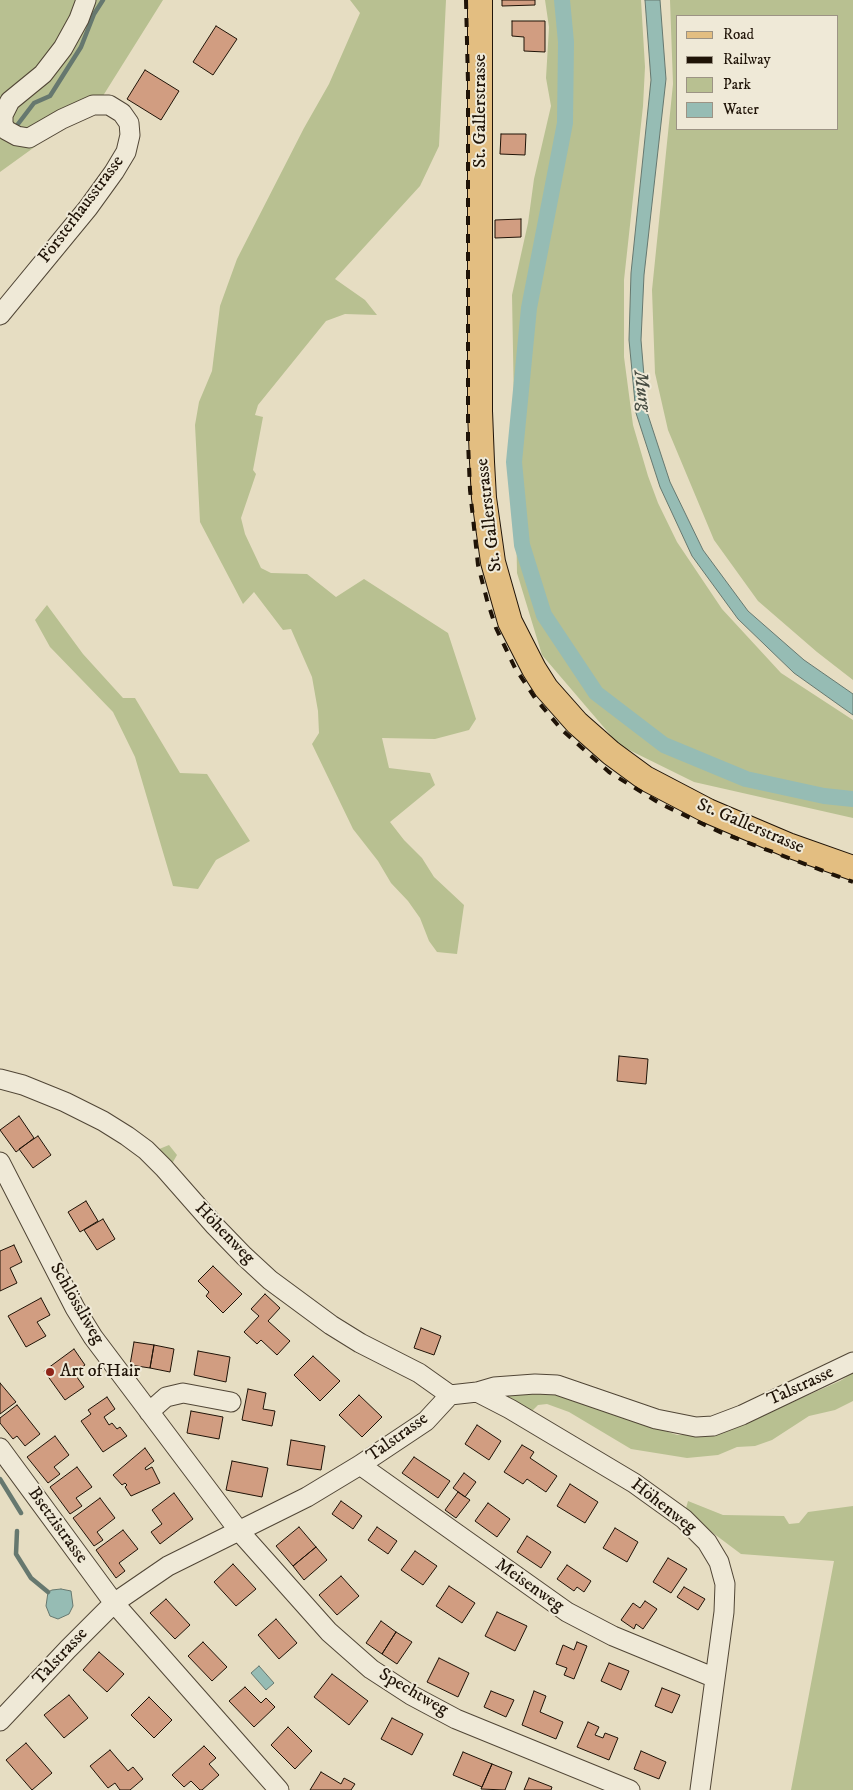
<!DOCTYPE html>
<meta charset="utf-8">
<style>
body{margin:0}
#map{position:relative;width:853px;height:1790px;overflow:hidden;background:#e6ddc2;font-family:"IM FELL DW Pica",serif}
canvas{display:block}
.legend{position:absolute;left:676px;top:15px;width:162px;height:115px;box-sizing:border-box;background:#efe9d7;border:1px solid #9c9384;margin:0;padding:6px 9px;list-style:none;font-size:15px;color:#1f1307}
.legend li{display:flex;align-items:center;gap:10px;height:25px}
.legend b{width:25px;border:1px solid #9c9384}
</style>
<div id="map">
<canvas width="853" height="1790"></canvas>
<ul class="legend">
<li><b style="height:6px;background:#e3be81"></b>Road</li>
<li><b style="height:6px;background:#1f1307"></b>Railway</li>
<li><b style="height:14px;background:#b8c091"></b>Park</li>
<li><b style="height:14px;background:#96bcb4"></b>Water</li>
</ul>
</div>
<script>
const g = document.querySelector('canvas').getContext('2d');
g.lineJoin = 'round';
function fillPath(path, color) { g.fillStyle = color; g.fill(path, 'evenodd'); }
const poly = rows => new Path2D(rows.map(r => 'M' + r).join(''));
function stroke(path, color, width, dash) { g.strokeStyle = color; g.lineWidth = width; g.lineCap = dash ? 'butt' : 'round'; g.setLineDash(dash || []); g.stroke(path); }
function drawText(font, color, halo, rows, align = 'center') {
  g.font = font + ' "IM FELL DW Pica",serif'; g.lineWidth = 4; g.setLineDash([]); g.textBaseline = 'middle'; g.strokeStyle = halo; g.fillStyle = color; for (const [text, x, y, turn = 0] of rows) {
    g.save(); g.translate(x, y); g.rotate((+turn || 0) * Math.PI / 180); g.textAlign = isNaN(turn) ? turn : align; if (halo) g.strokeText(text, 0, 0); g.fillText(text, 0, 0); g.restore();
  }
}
const green = poly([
 [0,0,163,0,101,99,0,172],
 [350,0,446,0,439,146,420,186,335,279,365,300,377,315,345,314,326,321,258,405,255,415,263,417,253,470,256,474,241,518,245,534,261,568,271,573,307,574,336,597,364,579,448,633,476,719,469,730,435,739,382,738,389,768,430,773,435,785,390,822,404,840,422,858,434,877,464,905,457,954,437,952,429,941,420,918,408,901,391,883,378,861,353,829,312,744,319,733,318,711,312,677,291,629,283,630,254,592,243,604,200,522,195,425,199,402,212,371,220,306,237,259,304,128,329,84,360,13],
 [545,0,641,0,645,67,643,106,624,280,624,357,633,425,648,476,658,503,677,542,722,609,781,673,853,720,853,818,694,782,619,745,542,655,517,573,512,295,528,223,534,179,551,106,546,78,549,27],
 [670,0,853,0,853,680,817,652,758,601,714,540,668,430,655,373,652,290,673,84],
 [677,16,837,16,837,129,677,129],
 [47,605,83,654,123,698,135,698,180,773,207,774,250,841,216,860,198,889,173,886,135,757,113,712,50,647,35,620],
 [169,1145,177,1155,169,1169,152,1152],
 [853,1373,853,1401,835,1410,809,1416,772,1440,755,1446,737,1447,718,1455,687,1458,631,1449,569,1412,547,1404,538,1405,528,1415,491,1395,542,1392,557,1395,677,1435,711,1434,745,1423,840,1381],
 [688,1501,723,1515,784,1516,789,1524,799,1523,808,1512,853,1506,853,1790,791,1790,834,1561,741,1554,685,1512]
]);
const water = poly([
 [645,0,660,0,666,79,644,275,641,340,647,412,670,482,703,550,748,611,804,660,853,694,853,715,794,673,738,619,692,556,660,487,636,413,629,340,631,273,651,80,645,0],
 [61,1589,71,1591,73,1606,69,1614,58,1619,50,1616,46,1606,48,1592,52,1590,61,1589],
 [259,1666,274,1683,266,1690,251,1673,259,1666]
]);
const stream = poly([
 [18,124,34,103,50,96,81,47,94,14,103,0],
 [0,1479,21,1513],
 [17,1531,16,1554,31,1578,48,1592]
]);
const canal = poly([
 [562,0,566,42,565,123,529,308,514,462,522,545,544,615,596,693,664,745,746,779,824,796,853,799]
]);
const building = poly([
 [502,0,535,0,535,5,502,6,502,0],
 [512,21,545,21,545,52,524,51,524,37,512,36,512,21],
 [216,26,237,39,213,75,193,62,216,26],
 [145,70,179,91,161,120,127,99,145,70],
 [501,134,526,134,525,155,500,154,501,134],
 [521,219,521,237,495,238,495,220,521,219],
 [619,1056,648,1059,646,1084,617,1081,619,1056],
 [19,1116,34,1138,16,1152,0,1130,19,1116],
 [38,1136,51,1155,33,1168,19,1149,38,1136],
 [86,1201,98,1221,80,1232,68,1212,86,1201],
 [103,1219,115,1239,97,1250,84,1230,103,1219],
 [14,1245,22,1262,10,1268,17,1283,0,1291,0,1251,14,1245],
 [213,1266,242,1294,223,1313,206,1296,209,1292,198,1281,213,1266],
 [265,1294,280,1308,268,1321,290,1341,277,1355,261,1340,257,1344,244,1332,259,1316,251,1309,265,1294],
 [41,1298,50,1315,37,1322,46,1336,26,1347,8,1316,41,1298],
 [421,1328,441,1336,434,1355,414,1348,421,1328],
 [134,1342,154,1345,150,1368,130,1365,134,1342],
 [154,1345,174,1349,170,1372,150,1368,154,1345],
 [74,1349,85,1365,74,1373,84,1387,65,1400,44,1371,74,1349],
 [198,1351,230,1357,226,1382,194,1375,198,1351],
 [313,1356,340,1381,320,1401,294,1375,313,1356],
 [0,1383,16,1402,0,1414,0,1383],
 [248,1389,266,1393,263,1409,275,1411,272,1426,242,1420,248,1389],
 [359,1395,382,1417,362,1437,339,1415,359,1395],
 [107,1397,115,1409,104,1417,109,1425,112,1423,117,1429,120,1427,127,1436,103,1452,81,1421,91,1414,88,1410,107,1397],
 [17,1405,40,1434,25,1446,17,1436,13,1439,0,1423,0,1418,17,1405],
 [191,1411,223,1417,219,1439,187,1433,191,1411],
 [477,1425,501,1441,489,1460,465,1444,477,1425],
 [55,1436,69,1455,54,1467,60,1474,48,1483,27,1457,55,1436],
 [291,1440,325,1446,321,1470,287,1465,291,1440],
 [522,1445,534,1452,530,1458,557,1476,546,1492,527,1479,523,1484,504,1472,522,1445],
 [145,1448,154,1461,145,1468,146,1470,152,1467,160,1483,131,1496,125,1487,127,1485,125,1483,122,1485,113,1475,145,1448],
 [414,1457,450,1481,438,1498,402,1473,414,1457],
 [232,1461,268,1468,262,1497,226,1490,232,1461],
 [77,1467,92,1487,76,1498,82,1506,70,1514,50,1487,77,1467],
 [464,1473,476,1482,465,1497,453,1488,464,1473],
 [570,1484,598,1502,585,1523,557,1506,570,1484],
 [458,1492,470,1500,456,1518,445,1510,458,1492],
 [174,1493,193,1519,160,1544,151,1532,162,1524,152,1510,174,1493],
 [100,1498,115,1518,97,1532,103,1540,94,1546,73,1518,100,1498],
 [341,1501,362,1516,353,1529,332,1514,341,1501],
 [488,1503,510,1519,497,1537,475,1521,488,1503],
 [299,1527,316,1547,293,1566,276,1546,299,1527],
 [377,1527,397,1541,388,1554,368,1540,377,1527],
 [615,1528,638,1542,627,1562,603,1548,615,1528],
 [123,1530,138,1549,119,1563,125,1571,116,1578,96,1550,123,1530],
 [527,1536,551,1552,541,1568,517,1552,527,1536],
 [316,1547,327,1560,304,1580,293,1566,316,1547],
 [415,1551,437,1566,423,1585,401,1570,415,1551],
 [668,1558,687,1569,671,1593,653,1582,668,1558],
 [233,1564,256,1589,236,1606,214,1582,233,1564],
 [567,1565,591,1581,584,1592,577,1587,574,1591,557,1579,567,1565],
 [341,1576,359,1596,337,1615,319,1595,341,1576],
 [449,1586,475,1603,462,1623,436,1606,449,1586],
 [684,1587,705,1599,698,1610,677,1597,684,1587],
 [166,1599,190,1625,175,1639,150,1613,166,1599],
 [645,1601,657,1609,643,1629,636,1624,634,1629,621,1620,633,1603,640,1608,645,1601],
 [497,1612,527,1626,515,1651,485,1636,497,1612],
 [276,1619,297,1643,279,1659,258,1635,276,1619],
 [381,1621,396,1632,382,1654,366,1643,381,1621],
 [396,1632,412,1642,397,1664,382,1654,396,1632],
 [203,1642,227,1667,212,1681,188,1656,203,1642],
 [577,1642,587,1646,574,1679,564,1675,567,1668,556,1664,563,1645,574,1650,577,1642],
 [99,1652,124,1674,107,1692,83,1670,99,1652],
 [439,1658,469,1673,458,1697,427,1682,439,1658],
 [609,1663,629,1671,621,1690,601,1681,609,1663],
 [332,1674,368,1701,349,1725,314,1697,332,1674],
 [245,1687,261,1703,266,1698,275,1707,254,1727,229,1701,245,1687],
 [662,1688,680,1695,672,1713,655,1706,662,1688],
 [491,1691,514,1700,506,1717,484,1707,491,1691],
 [534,1691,546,1696,540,1712,563,1722,556,1739,522,1725,534,1691],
 [69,1695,88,1718,64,1738,44,1715,69,1695],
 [149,1697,172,1720,154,1738,131,1715,149,1697],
 [392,1718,423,1734,412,1755,381,1739,392,1718],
 [588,1722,599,1727,595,1735,603,1738,605,1733,618,1738,609,1760,577,1747,588,1722],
 [288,1727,312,1751,295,1769,271,1745,288,1727],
 [26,1743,52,1773,32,1790,6,1760,26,1743],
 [204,1746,216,1758,209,1764,219,1775,202,1790,200,1790,191,1781,184,1787,172,1775,204,1746],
 [110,1750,128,1771,133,1767,143,1779,130,1790,120,1790,115,1783,108,1788,90,1766,110,1750],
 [641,1751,666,1762,659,1779,634,1769,641,1751],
 [463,1752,492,1764,482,1787,453,1775,463,1752],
 [492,1764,512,1772,505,1790,481,1789,492,1764],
 [321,1772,341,1784,344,1778,355,1784,351,1790,310,1790,321,1772],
 [529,1778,552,1787,551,1790,524,1790,529,1778]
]);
const minor = poly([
 [0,315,88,208,114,172,126,152,130,135,129,123,122,113,109,105,93,105,62,119,29,138,17,136,6,130,3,124,3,115,10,101,43,74,63,48,79,19,86,0],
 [0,1079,23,1085,65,1102,103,1121,127,1136,146,1150,164,1168,215,1226,244,1256,270,1280,331,1325,360,1343,419,1373,450,1395],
 [0,1162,75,1308,93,1337,239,1531,329,1632,371,1669,411,1695,456,1719,630,1790],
 [477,1392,510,1409,634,1483,684,1519,707,1542,719,1562,725,1584,724,1612,700,1790],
 [149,1412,166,1397,183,1393,231,1402],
 [0,1448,114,1603,279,1790],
 [360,1465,567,1612,613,1636,715,1678],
 [0,1721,68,1649,114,1603,168,1566,307,1497,360,1465,426,1421,450,1395,477,1392,494,1387,535,1384,557,1385,656,1419,696,1427,713,1426,742,1415,853,1362]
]);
const major = poly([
 [480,0,480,411,482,462,484,498,493,562,510,622,534,669,546,688,577,723,611,753,645,778,708,811,788,845,853,868]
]);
const rail = poly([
 [466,0,468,83,468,441,470,490,478,565,487,600,496,628,515,668,535,698,562,730,609,772,661,804,722,833,853,882]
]);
const markers = [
 [50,1372,5,"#8f2418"]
];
const streetNames = [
 ["St. Gallerstrasse",481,111,-90],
 ["Försterhausstrasse",82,210,-53],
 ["St. Gallerstrasse",490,515,-97],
 ["St. Gallerstrasse",750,827,23],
 ["Höhenweg",224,1234,46],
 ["Schlössliweg",76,1304,60],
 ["Talstrasse",801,1387,-25],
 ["Talstrasse",398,1438,-36],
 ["Höhenweg",663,1507,38],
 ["Bsetzistrasse",57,1526,54],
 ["Meisenweg",529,1586,35],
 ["Talstrasse",61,1657,-47],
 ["Spechtweg",413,1693,30]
];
const poiNames = [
 ["Art of Hair",60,1372]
];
const waterNames = [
 ["Murg",641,391,83]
];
fillPath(green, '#b8c091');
fillPath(water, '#96bcb4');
stroke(water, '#66786f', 1);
stroke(stream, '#66786f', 4.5);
stroke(canal, '#96bcb4', 16);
fillPath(building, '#d19d81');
stroke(building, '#1f1307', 1);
stroke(minor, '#514636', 21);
stroke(major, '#1f1307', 26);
stroke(minor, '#efe9d7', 19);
stroke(major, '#e3be81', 24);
stroke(rail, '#1f1307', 4, [9, 9]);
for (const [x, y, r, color] of markers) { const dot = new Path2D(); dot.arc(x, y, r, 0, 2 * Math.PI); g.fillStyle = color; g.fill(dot); stroke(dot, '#efe9d7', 2); }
drawText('18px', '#1f1307', '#efe9d7', streetNames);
drawText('18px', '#1f1307', '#efe9d7', poiNames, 'left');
drawText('italic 19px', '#494e44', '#efe9d7', waterNames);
</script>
